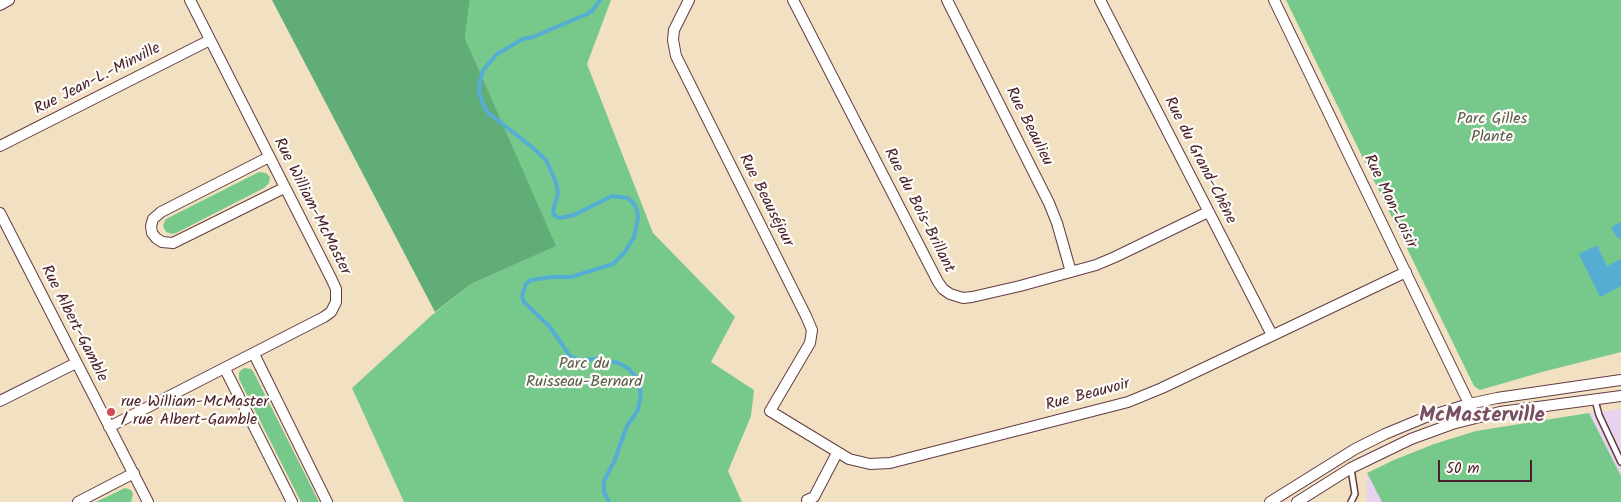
<!DOCTYPE html>
<meta charset="utf-8">
<style>
body{margin:0}
#map{position:relative;width:1621px;height:502px;overflow:hidden;background:#f2e0c2;font-family:Kalam,sans-serif}
canvas{display:block}
.scale{position:absolute;left:1438px;top:460px;width:94px;height:22px;box-sizing:border-box;border:2px solid #4a1f2b;border-top:0;padding-left:6px;font-size:15px;line-height:18px;white-space:nowrap;color:#4a1f2b;-webkit-text-stroke:4px #fdfcf7;paint-order:stroke}
</style>
<div id="map">
<canvas width="1621" height="502"></canvas>
<div class="scale">50 m</div>
</div>
<script>
const g = document.querySelector('canvas').getContext('2d');
g.lineJoin = 'round';
function fillPath(path, color) { g.fillStyle = color; g.fill(path, 'evenodd'); }
const poly = rows => new Path2D(rows.map(r => 'M' + r).join(''));
function stroke(path, color, width, dash) { g.strokeStyle = color; g.lineWidth = width; g.lineCap = dash ? 'butt' : 'round'; g.setLineDash(dash || []); g.stroke(path); }
function drawText(font, color, halo, rows, align = 'center') {
  g.font = font + ' Kalam,sans-serif'; g.lineWidth = 4.5; g.setLineDash([]); g.textBaseline = 'middle'; g.strokeStyle = halo; g.fillStyle = color; for (const [text, x, y, turn = 0] of rows) {
    g.save(); g.translate(x, y); g.rotate((+turn || 0) * Math.PI / 180); g.textAlign = isNaN(turn) ? turn : align; if (halo) g.strokeText(text, 0, 0); g.fillText(text, 0, 0); g.restore();
  }
}
const built = poly([
 [1621,409,1621,476,1589,413],
 [1367,473,1382,502,1367,502]
]);
const green = poly([
 [470,0,611,0,587,64,653,233,735,317,711,362,754,390,751,416,728,471,742,502,404,502,352,388,432,315,471,284,555,246,465,38],
 [1286,0,1621,0,1621,352,1542,372,1480,390,1474,386],
 [259,172,266,173,270,177,269,183,264,188,176,233,172,234,166,232,163,226,165,220,168,218],
 [244,368,251,369,253,371,319,502,301,502,239,379,239,372],
 [1589,413,1621,476,1621,502,1382,502,1367,473,1394,460,1434,444,1476,431],
 [125,488,131,490,133,494,131,502,96,502]
]);
const forest = poly([
 [272,0,470,0,465,38,556,246,471,284,435,312]
]);
const water = poly([
 [1621,222,1621,239,1616,236,1611,227],
 [1597,245,1607,266,1621,259,1621,286,1600,297,1579,254]
]);
const stream = poly([
 [600,0,593,10,587,14,533,37,523,39,497,54,483,70,480,82,479,93,486,111,533,148,546,160,556,182,558,193,553,211,554,215,559,218,574,215,612,196,628,198,634,204,637,210,638,218,634,237,625,252,613,264,571,277,552,277,531,280,526,284,522,296,524,302,550,327,570,356,580,360,597,359,619,363,629,369,635,376,639,385,641,394,638,410,627,426,614,462,604,481,604,492,609,502]
]);
const service = poly([
 [1595,400,1599,415,1621,462],
 [1351,502,1355,494,1351,469]
]);
const minor = poly([
 [689,0,674,30,673,40,676,56,806,316,812,330,810,343,770,411,849,459,870,464,890,463,1128,402,1162,388,1406,272],
 [793,0,938,282,943,289,950,294,963,298,972,297,1020,286,1096,265,1115,257,1208,212],
 [947,0,1049,203,1057,223,1071,272],
 [1100,0,1272,335],
 [1274,0,1476,418],
 [0,5,9,0],
 [0,146,210,40],
 [269,157,161,212,153,219,151,226,152,233,156,238,162,242,173,243,284,188],
 [0,213,148,502],
 [254,354,327,502],
 [225,369,292,502],
 [0,401,76,363],
 [109,427,324,317,331,312,336,302,336,289,331,278,190,0],
 [807,500,814,497,837,453],
 [78,502,134,473],
 [1270,502,1355,449,1385,434,1426,417,1469,404,1497,398,1621,380],
 [1297,502,1351,468,1411,439,1452,424,1500,412,1621,396]
]);
const markers = [
 [111,412,5,"#d1495b"]
];
const streetNames = [
 ["Rue Jean-L.-Minville",98,80,-27],
 ["Rue Beaulieu",1028,127,63],
 ["Rue du Grand-Chêne",1199,161,63],
 ["Rue Beauséjour",765,201,63],
 ["Rue Mon-Loisir",1389,202,64],
 ["Rue William-McMaster",311,207,63],
 ["Rue du Bois-Brillant",918,211,63],
 ["Rue Albert-Gamble",73,324,63],
 ["Rue Beauvoir",1088,396,-15]
];
const parkNames = [
 ["Parc Gilles",1492,120],
 ["Plante",1492,138],
 ["Parc du",584,365],
 ["Ruisseau-Bernard",584,383]
];
const poiNames = [
 ["rue William-McMaster",121,403],
 ["/ rue Albert-Gamble",121,421]
];
const districtNames = [
 ["McMasterville",1482,417]
];
fillPath(built, '#e8d2ee');
fillPath(green, '#77c98b');
fillPath(forest, '#61ad77');
fillPath(water, '#56add3');
stroke(stream, '#56add3', 4);
stroke(service, '#633c42', 8);
stroke(minor, '#633c42', 12);
stroke(service, '#fff', 5);
stroke(minor, '#fff', 10);
for (const [x, y, r, color] of markers) { const dot = new Path2D(); dot.arc(x, y, r, 0, 2 * Math.PI); g.fillStyle = color; g.fill(dot); stroke(dot, '#fdfcf7', 2); }
drawText('16px', '#4a1f2b', '#fdfcf7', streetNames);
drawText('16px', '#5a5a4d', '#fdfcf7', parkNames);
drawText('16px', '#4a1f2b', '#fdfcf7', poiNames, 'left');
drawText('bold 21px', '#784e67', '#fdfcf7', districtNames);
</script>
